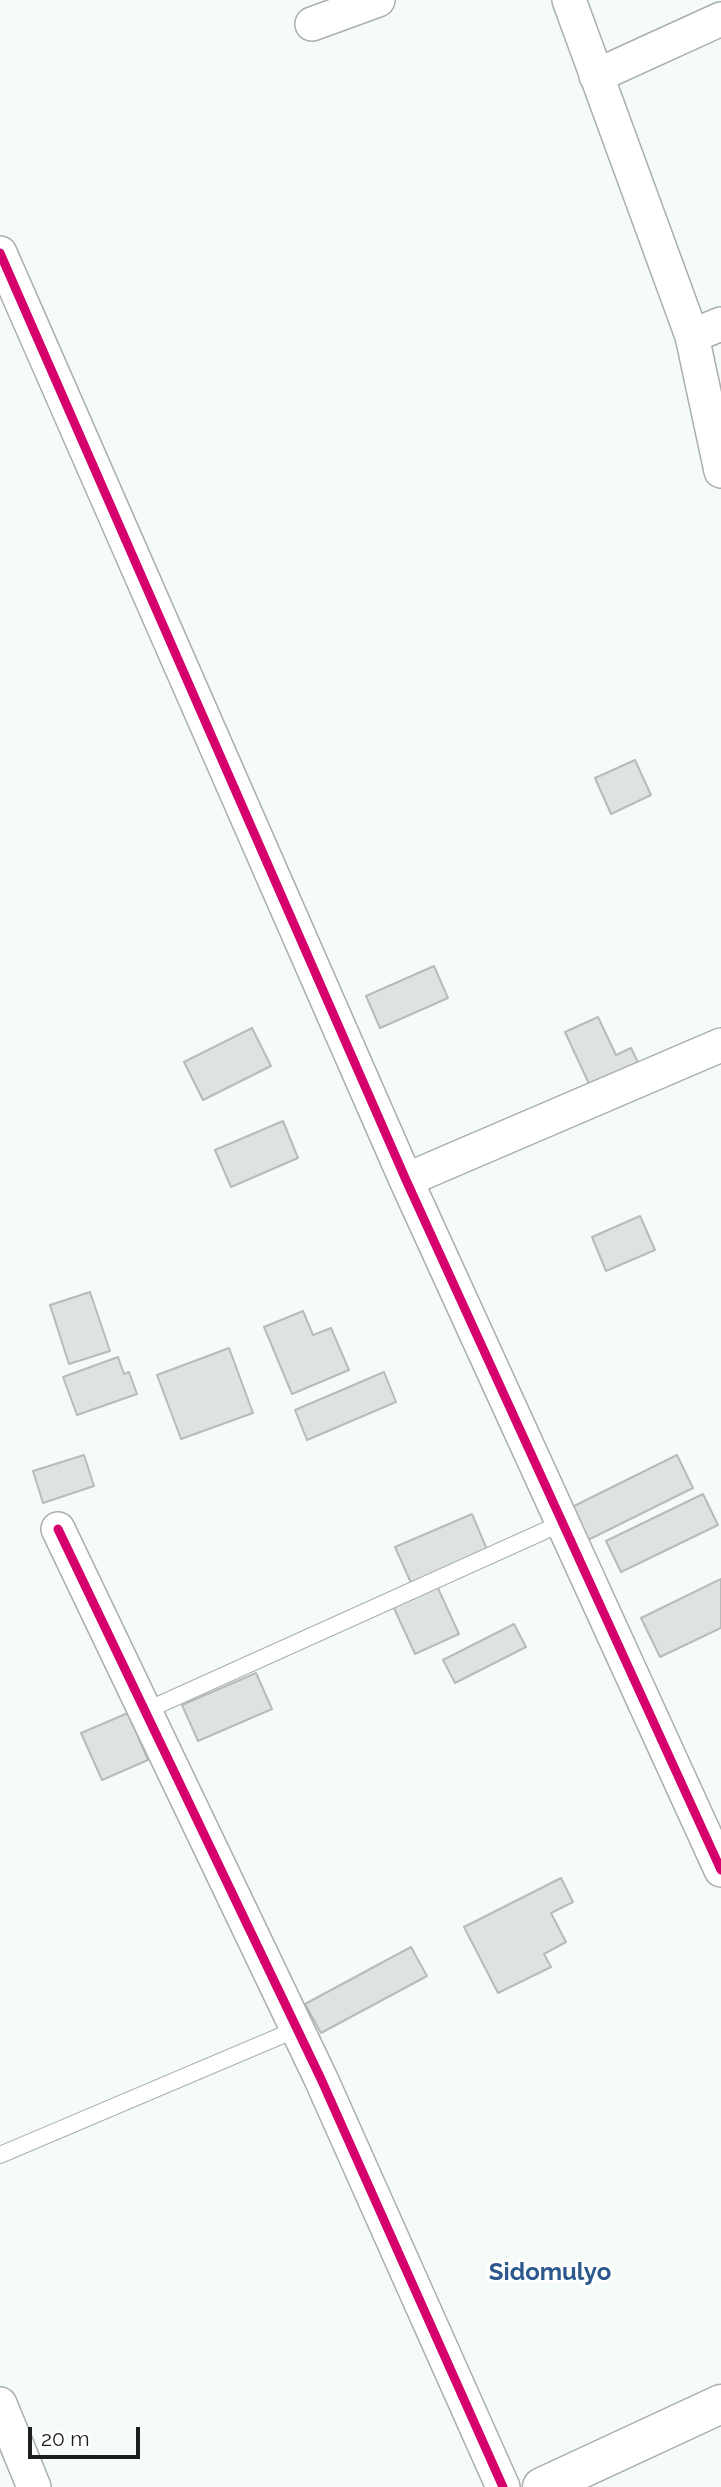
<!DOCTYPE html>
<style>
body{margin:0}
#map{position:relative;width:721px;height:2487px;overflow:hidden;background:#f5fcf8;font-family:Raleway,sans-serif}
canvas{display:block}
.scale{position:absolute;left:28px;top:2427px;width:112px;height:32px;box-sizing:border-box;border:4px solid #1a1e1c;border-top:0;padding-left:9px;font-size:21px;line-height:24px;white-space:nowrap;color:#1a1e1c;-webkit-text-stroke:5px #fff;paint-order:stroke}
</style>
<div id="map">
<canvas width="721" height="2487"></canvas>
<div class="scale">20 m</div>
</div>
<script>
const g = document.querySelector('canvas').getContext('2d');
g.lineJoin = 'round';
function fillPath(path, color) { g.fillStyle = color; g.fill(path, 'evenodd'); }
const poly = rows => new Path2D(rows.map(r => 'M' + r).join(''));
function stroke(path, color, width, dash) { g.strokeStyle = color; g.lineWidth = width; g.lineCap = dash ? 'butt' : 'round'; g.setLineDash(dash || []); g.stroke(path); }
function drawText(font, color, halo, rows, align = 'center') {
  g.font = font + ' Raleway,sans-serif'; g.lineWidth = 6; g.setLineDash([]); g.textBaseline = 'middle'; g.strokeStyle = halo; g.fillStyle = color; for (const [text, x, y, turn = 0] of rows) {
    g.save(); g.translate(x, y); g.rotate((+turn || 0) * Math.PI / 180); g.textAlign = isNaN(turn) ? turn : align; if (halo) g.strokeText(text, 0, 0); g.fillText(text, 0, 0); g.restore();
  }
}
const building = poly([
 [635,760,651,795,611,814,595,778,635,760],
 [434,966,448,998,380,1028,366,996,434,966],
 [598,1017,616,1055,631,1048,644,1075,590,1086,565,1032,598,1017],
 [252,1028,271,1066,203,1100,184,1062,252,1028],
 [283,1121,298,1158,231,1187,215,1150,283,1121],
 [640,1216,655,1250,606,1271,592,1237,640,1216],
 [90,1292,110,1351,69,1364,50,1305,90,1292],
 [303,1311,313,1335,331,1328,349,1370,292,1394,264,1327,303,1311],
 [229,1348,253,1413,181,1439,157,1375,229,1348],
 [118,1357,124,1374,129,1372,137,1394,77,1415,63,1377,118,1357],
 [384,1372,396,1402,307,1440,295,1410,384,1372],
 [84,1455,94,1486,43,1503,33,1471,84,1455],
 [677,1455,693,1488,584,1542,568,1509,677,1455],
 [703,1494,718,1525,621,1572,606,1541,703,1494],
 [472,1514,488,1552,412,1585,395,1547,472,1514],
 [721,1579,721,1628,660,1657,641,1618,721,1579],
 [437,1586,459,1634,415,1654,393,1606,437,1586],
 [514,1624,526,1647,455,1683,443,1660,514,1624],
 [256,1673,272,1709,198,1741,182,1705,256,1673],
 [128,1713,148,1760,102,1780,81,1733,128,1713],
 [561,1878,573,1902,551,1913,566,1942,544,1954,551,1967,498,1993,464,1927,561,1878],
 [411,1947,427,1976,321,2033,305,2004,411,1947]
]);
const lane = poly([
 [145,1711,562,1523],
 [0,2155,297,2029]
]);
const street = poly([
 [569,0,692,336,721,471],
 [312,24,378,0],
 [596,76,721,19],
 [0,253,406,1180,721,1870],
 [692,336,721,324],
 [406,1180,721,1045],
 [58,1529,321,2079,503,2487],
 [0,2404,34,2487]
]);
const secondary = poly([
 [542,2487,721,2404]
]);
const cycleway = poly([
 [0,253,406,1180,721,1870],
 [58,1529,321,2079,503,2487]
]);
const quarterNames = [
 ["Sidomulyo",550,2273]
];
fillPath(building, '#dde3e0');
stroke(building, '#b7bcba', 2);
stroke(lane, '#aaafac', 18);
stroke(street, '#aaafac', 36);
stroke(secondary, '#aaafac', 41);
stroke(lane, '#fefffe', 16);
stroke(street, '#fefffe', 33);
stroke(secondary, '#fefffe', 38);
stroke(cycleway, '#d6006c', 9);
drawText('bold 24px', '#2c588d', '#fff', quarterNames);
</script>
